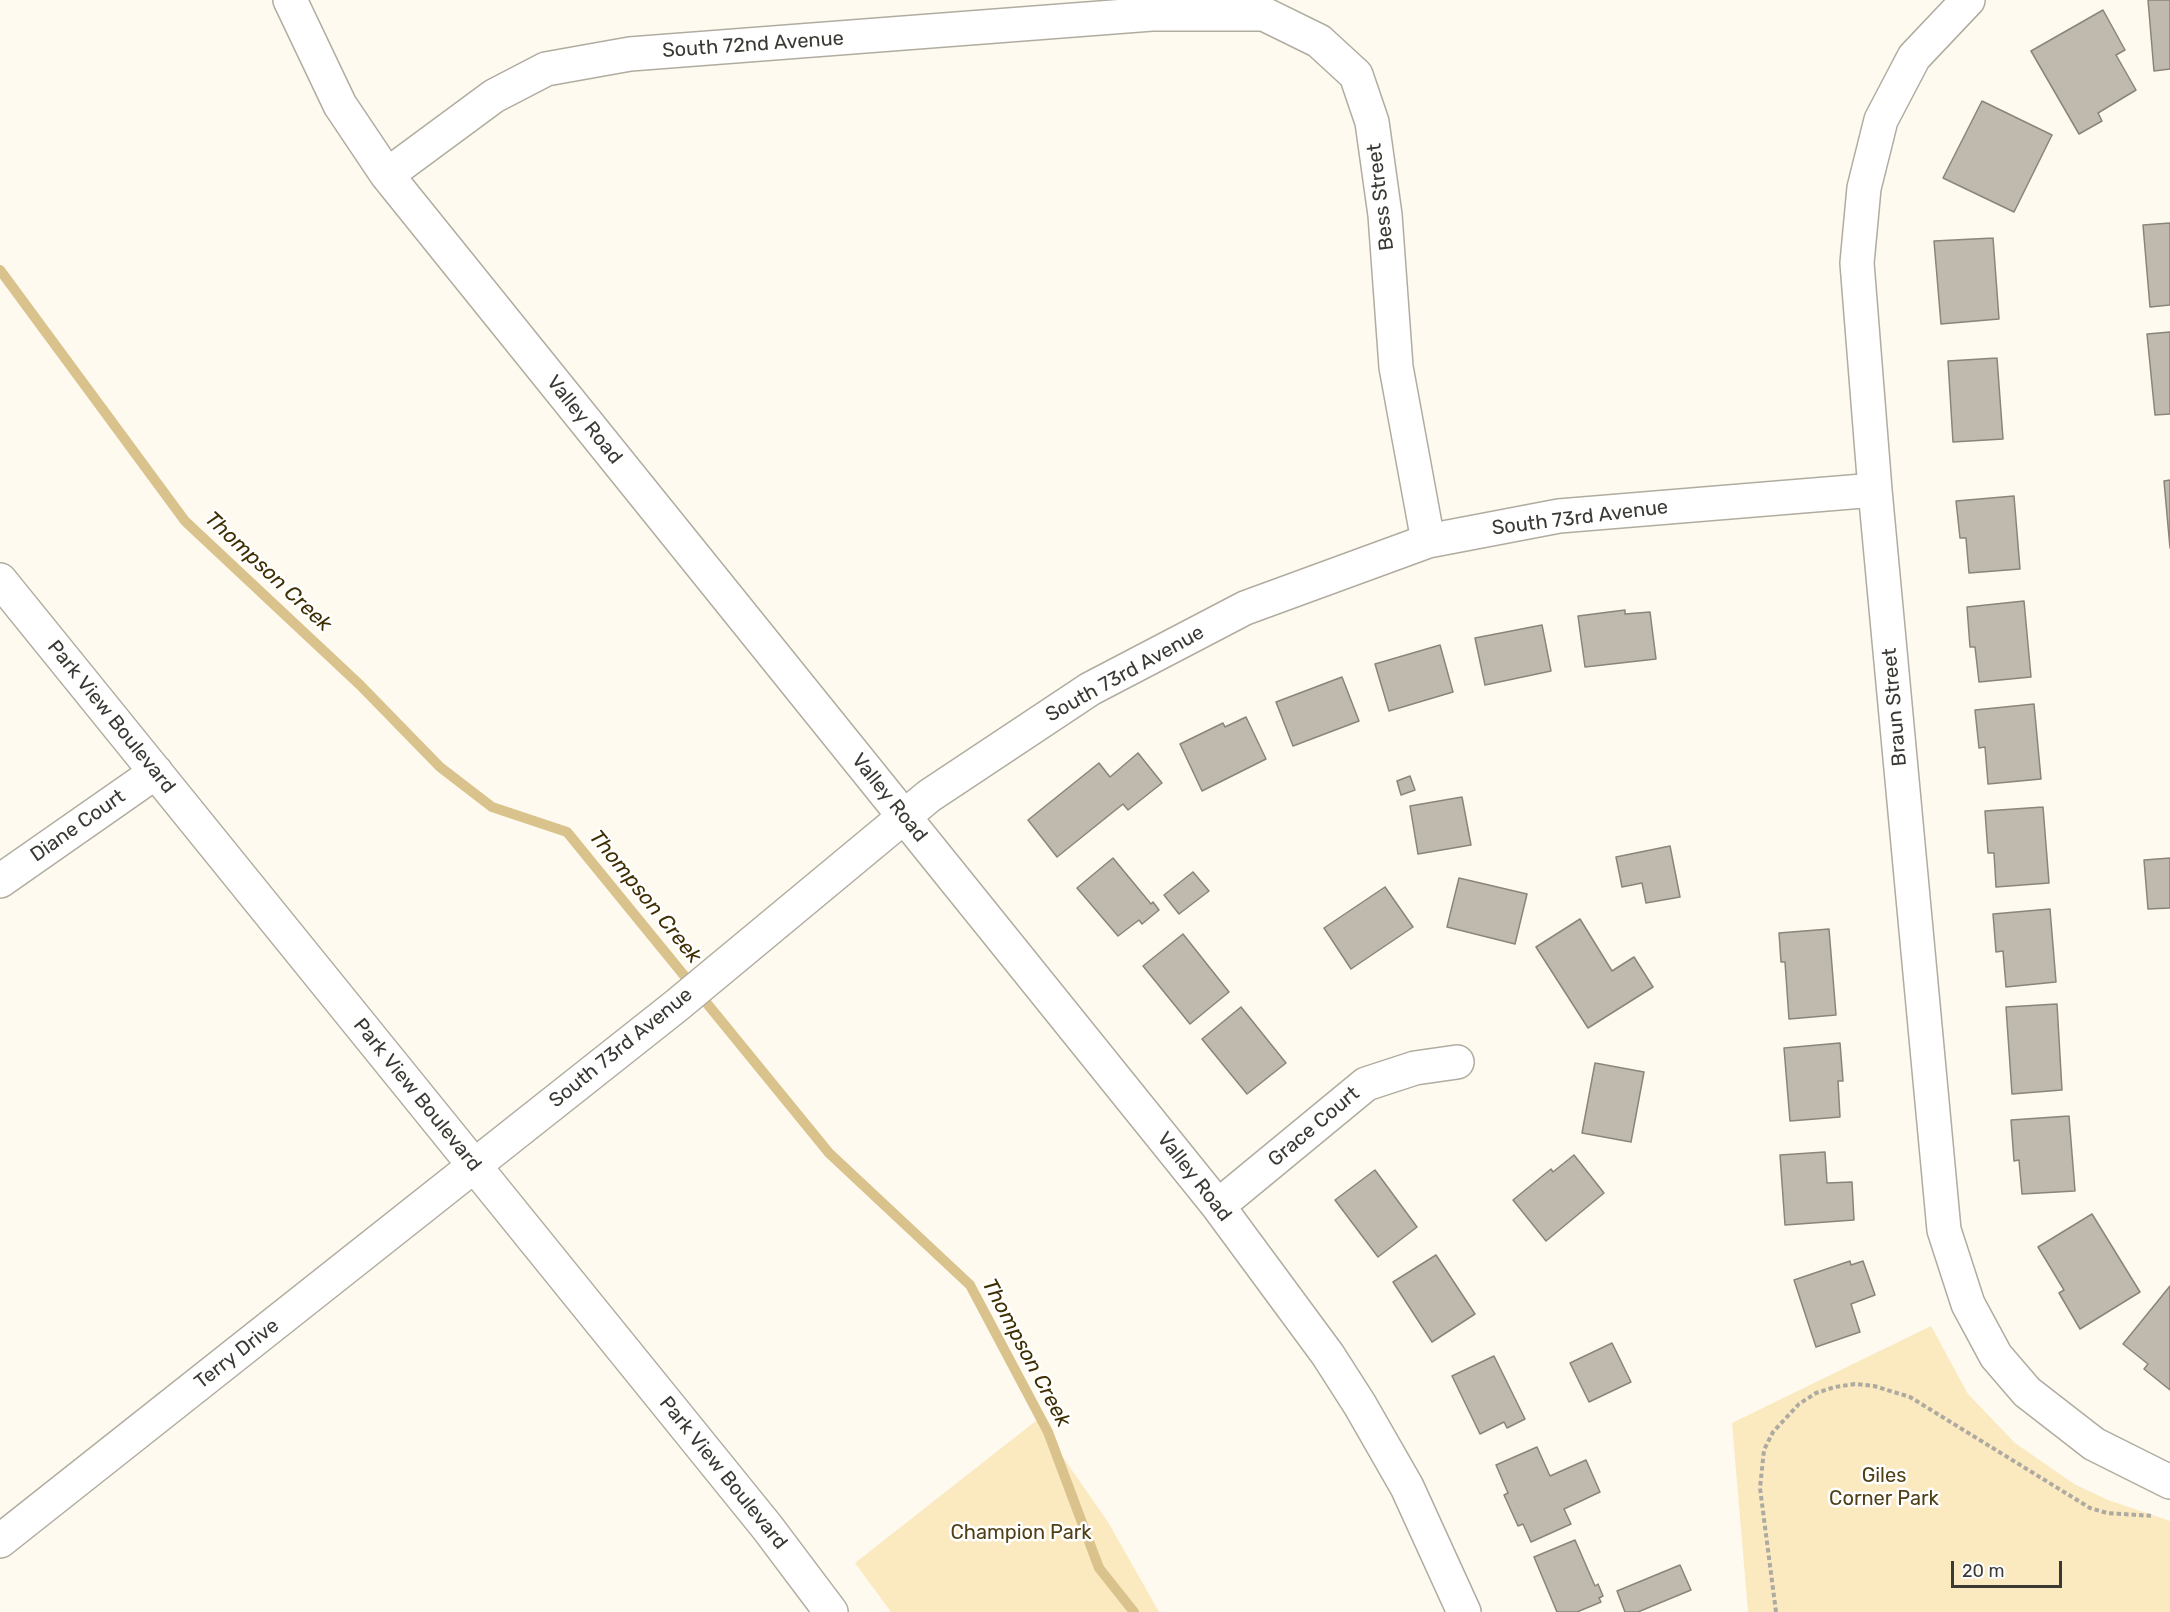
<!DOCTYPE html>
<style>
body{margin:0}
#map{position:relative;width:2170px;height:1612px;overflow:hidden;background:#fefaef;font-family:Rubik,sans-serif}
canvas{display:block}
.scale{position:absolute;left:1951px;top:1561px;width:111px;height:27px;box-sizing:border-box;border:3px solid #3b3934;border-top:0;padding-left:8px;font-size:18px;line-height:21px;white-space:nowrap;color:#3b3934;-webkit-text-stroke:4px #fff;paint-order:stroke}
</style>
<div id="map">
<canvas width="2170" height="1612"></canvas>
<div class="scale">20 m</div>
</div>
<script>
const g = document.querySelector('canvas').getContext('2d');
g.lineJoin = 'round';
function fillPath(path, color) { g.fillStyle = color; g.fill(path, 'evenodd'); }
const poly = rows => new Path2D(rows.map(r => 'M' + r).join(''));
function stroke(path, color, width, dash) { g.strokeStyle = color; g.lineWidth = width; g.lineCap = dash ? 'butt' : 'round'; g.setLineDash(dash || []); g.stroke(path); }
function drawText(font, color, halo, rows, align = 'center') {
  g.font = font + ' Rubik,sans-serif'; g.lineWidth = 5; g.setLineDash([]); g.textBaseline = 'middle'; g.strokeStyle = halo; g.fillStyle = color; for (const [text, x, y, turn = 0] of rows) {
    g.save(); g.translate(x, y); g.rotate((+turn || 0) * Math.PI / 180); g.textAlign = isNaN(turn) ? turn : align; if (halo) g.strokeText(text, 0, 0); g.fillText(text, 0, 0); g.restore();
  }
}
const green = poly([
 [1931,1326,1968,1394,2015,1443,2074,1484,2108,1500,2170,1521,2170,1612,1748,1612,1732,1423],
 [1037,1420,1108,1522,1159,1612,891,1612,855,1563]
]);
const stream = poly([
 [0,270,185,521,360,685,440,767,492,807,567,832,829,1153,970,1285,1048,1432,1099,1568,1134,1612]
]);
const building = poly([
 [2148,0,2170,0,2170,69,2154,71,2148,0],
 [2103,10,2125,50,2116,55,2136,90,2098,113,2102,121,2079,134,2031,51,2103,10],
 [1982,101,2052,135,2014,212,1943,178,1982,101],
 [2170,223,2170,305,2150,307,2143,225,2170,223],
 [1993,238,1999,319,1941,324,1934,241,1993,238],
 [2170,332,2170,414,2155,415,2147,334,2170,332],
 [1997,358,2003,439,1953,442,1948,361,1997,358],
 [2170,480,2170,548,2164,481,2170,480],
 [2014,496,2020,569,1969,573,1966,538,1960,538,1956,501,2014,496],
 [2024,601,2031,677,1979,682,1975,647,1970,647,1967,607,2024,601],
 [1625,610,1625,614,1650,612,1656,659,1585,667,1578,616,1625,610],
 [1542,625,1551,671,1485,685,1475,638,1542,625],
 [1440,645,1453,692,1389,711,1375,664,1440,645],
 [1342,677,1359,721,1293,746,1276,702,1342,677],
 [2034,704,2041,779,1988,784,1985,747,1979,748,1975,710,2034,704],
 [1246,717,1266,759,1202,791,1180,744,1223,723,1225,727,1246,717],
 [1138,753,1162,783,1128,810,1123,804,1057,857,1028,820,1099,763,1110,777,1138,753],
 [1410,776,1415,790,1401,795,1397,781,1410,776],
 [1462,797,1471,845,1418,854,1410,806,1462,797],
 [2043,807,2049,883,1996,887,1994,853,1988,853,1985,811,2043,807],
 [1670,846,1680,897,1646,903,1642,883,1622,887,1616,857,1670,846],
 [1113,858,1151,904,1153,902,1159,910,1142,924,1139,920,1118,936,1077,888,1113,858],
 [2170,858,2170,908,2148,909,2144,860,2170,858],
 [1193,872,1209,891,1179,914,1164,895,1193,872],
 [1459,878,1527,894,1515,944,1447,927,1459,878],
 [1385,887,1413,927,1351,969,1324,928,1385,887],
 [2050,909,2056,982,2006,987,2003,951,1996,952,1993,914,2050,909],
 [1580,919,1612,971,1634,957,1653,987,1588,1028,1536,947,1580,919],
 [1829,929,1836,1015,1789,1019,1785,962,1781,962,1779,933,1829,929],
 [1183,934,1229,992,1190,1024,1143,966,1183,934],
 [2057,1004,2062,1090,2012,1094,2006,1007,2057,1004],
 [1241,1007,1286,1063,1247,1094,1202,1039,1241,1007],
 [1840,1043,1843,1081,1838,1081,1840,1117,1790,1121,1784,1048,1840,1043],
 [1595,1063,1644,1072,1631,1142,1582,1133,1595,1063],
 [2069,1116,2075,1191,2022,1194,2019,1160,2014,1161,2011,1120,2069,1116],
 [1825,1152,1827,1183,1852,1182,1854,1220,1785,1225,1780,1155,1825,1152],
 [1574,1155,1604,1193,1546,1241,1513,1200,1551,1169,1553,1172,1574,1155],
 [1375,1170,1417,1227,1378,1257,1335,1200,1375,1170],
 [2092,1214,2140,1292,2080,1329,2059,1293,2064,1290,2038,1247,2092,1214],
 [1436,1255,1475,1314,1432,1342,1393,1282,1436,1255],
 [1850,1261,1851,1265,1863,1261,1875,1295,1851,1304,1860,1332,1816,1347,1794,1280,1850,1261],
 [2170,1286,2170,1390,2144,1369,2148,1364,2123,1344,2170,1286],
 [1612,1343,1631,1382,1589,1402,1570,1363,1612,1343],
 [1494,1356,1525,1419,1507,1428,1504,1422,1480,1434,1452,1376,1494,1356],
 [1537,1447,1550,1476,1586,1460,1600,1492,1564,1509,1571,1524,1531,1542,1523,1524,1518,1526,1504,1495,1508,1493,1496,1465,1537,1447],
 [1575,1540,1595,1586,1598,1584,1603,1596,1599,1598,1601,1602,1577,1612,1557,1612,1534,1557,1575,1540],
 [1680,1565,1691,1590,1638,1612,1625,1612,1617,1591,1680,1565]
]);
const path = poly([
 [1776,1612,1760,1488,1764,1450,1773,1432,1799,1404,1816,1393,1835,1387,1855,1384,1874,1386,1910,1397,2090,1508,2107,1513,2153,1516]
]);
const minor = poly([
 [290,0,340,105,387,175,1218,1206,1328,1355,1360,1405,1407,1487,1464,1612],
 [1968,0,1914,57,1881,120,1864,188,1857,263,1875,490,1944,1230,1968,1304,1996,1356,2027,1392,2094,1444,2170,1482],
 [387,175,494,96,546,69,630,54,1152,14,1264,14,1319,41,1356,75,1372,122,1385,215,1396,367,1428,541],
 [0,580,767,1527,831,1612],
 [0,881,156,772],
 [1218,1206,1366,1084,1415,1068,1457,1062],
 [0,1541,676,1006,929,796,1090,689,1245,608,1428,541,1559,516,1875,490]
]);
const streetNames = [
 ["South 72nd Avenue",753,45,-4],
 ["Bess Street",1381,197,-97],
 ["Valley Road",584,420,51],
 ["South 73rd Avenue",1580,518,-7],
 ["South 73rd Avenue",1125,674,-29],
 ["Braun Street",1895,707,-95],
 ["Park View Boulevard",111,717,51],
 ["Valley Road",889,798,51],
 ["Diane Court",78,826,-35],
 ["South 73rd Avenue",621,1048,-39],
 ["Park View Boulevard",417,1095,51],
 ["Grace Court",1314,1127,-40],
 ["Valley Road",1194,1177,52],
 ["Terry Drive",237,1354,-38],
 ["Park View Boulevard",723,1473,51]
];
const parkNames = [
 ["Giles",1884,1476],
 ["Corner Park",1884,1499],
 ["Champion Park",1021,1533]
];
const waterNames = [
 ["Thompson Creek",268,572,43],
 ["Thompson Creek",645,897,51],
 ["Thompson Creek",1026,1353,62]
];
fillPath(green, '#fbe9c0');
stroke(stream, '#d9c28c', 10);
fillPath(building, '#c0baae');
stroke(building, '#898579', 1.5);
stroke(minor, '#b1aca0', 36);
stroke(path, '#adaaa1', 4, [4.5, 3]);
stroke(minor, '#fff', 33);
drawText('20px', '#3b3934', '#fff', streetNames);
drawText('20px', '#504015', '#fff', parkNames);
drawText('italic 21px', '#3e2e01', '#fff', waterNames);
</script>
